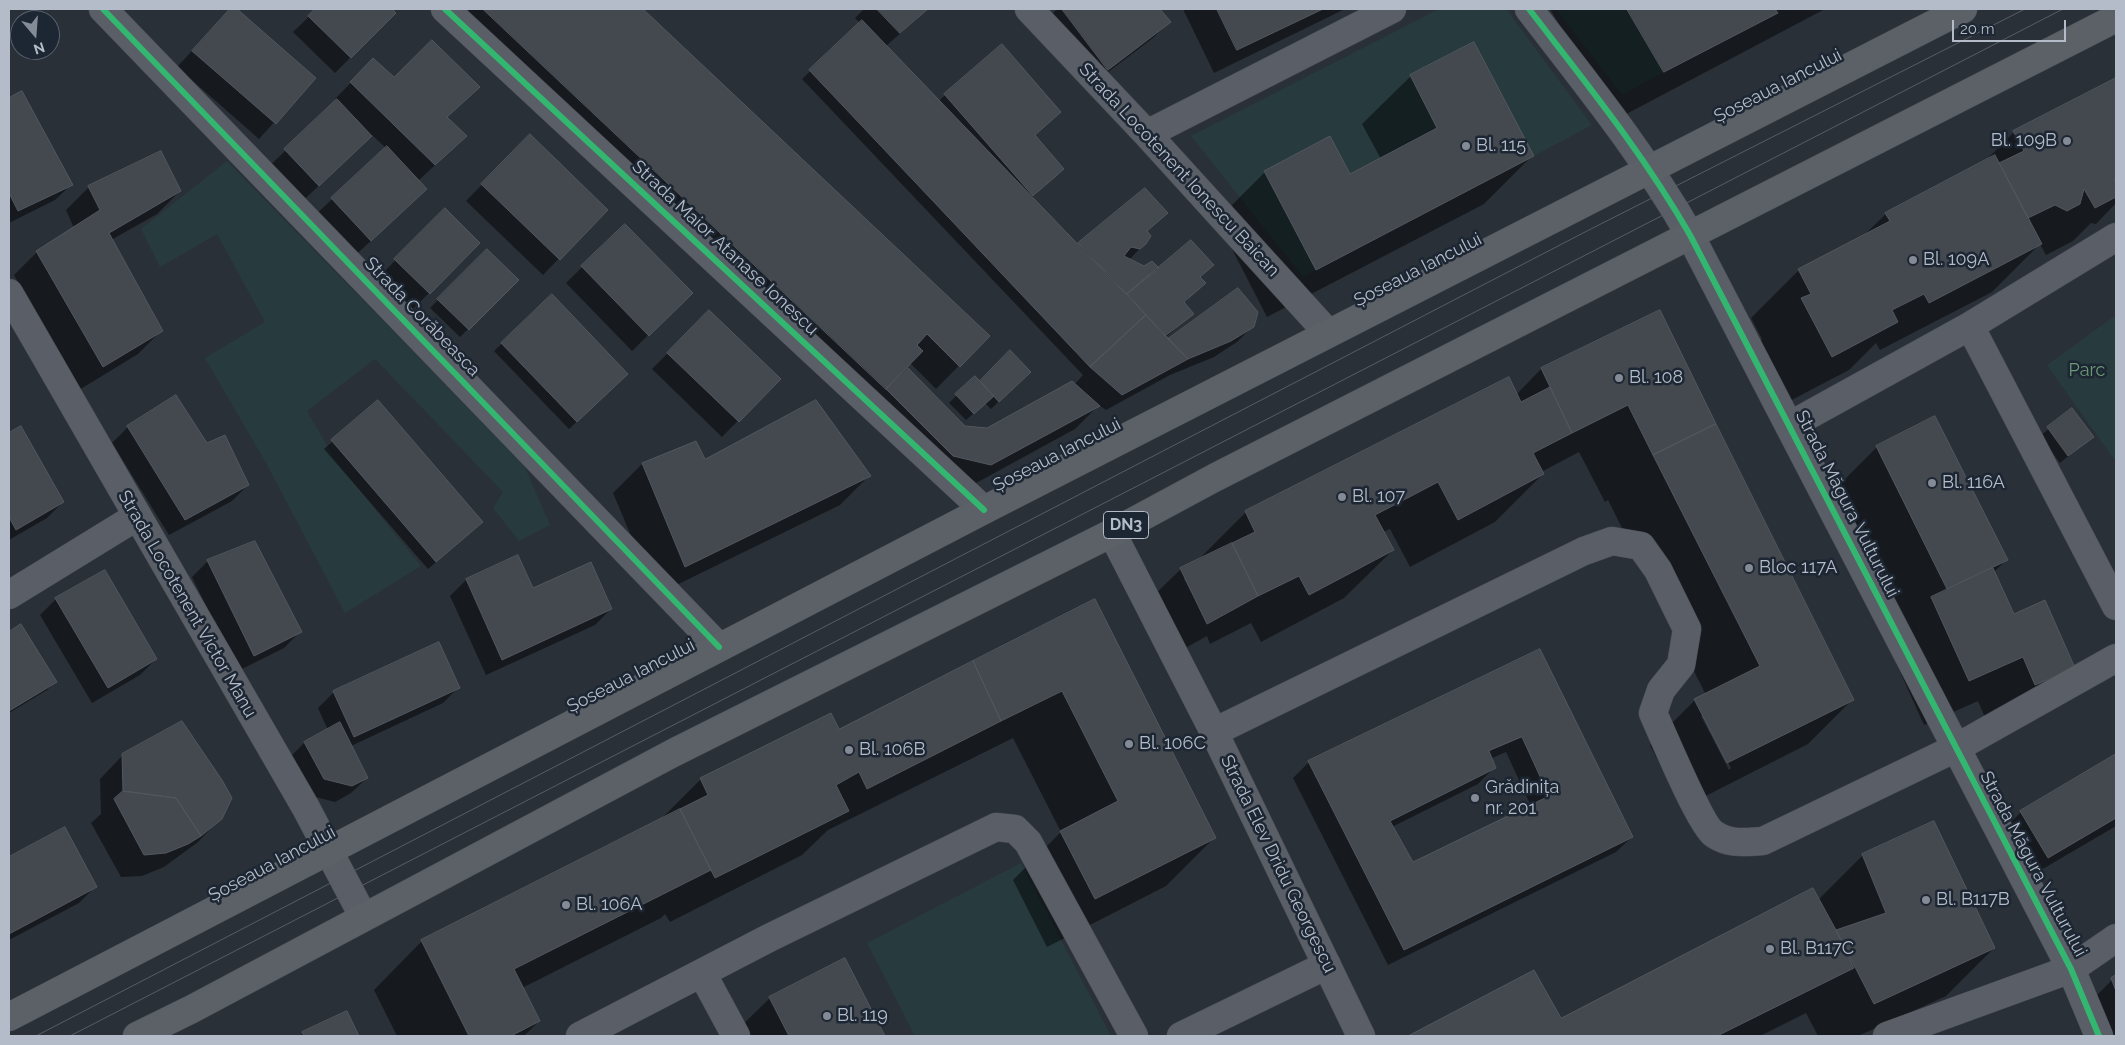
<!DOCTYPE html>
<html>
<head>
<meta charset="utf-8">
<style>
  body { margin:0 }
  #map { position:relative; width:2125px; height:1045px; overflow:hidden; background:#2a3038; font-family:Raleway,sans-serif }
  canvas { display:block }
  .frame { position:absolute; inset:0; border:10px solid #b4bcc9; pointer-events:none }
  .north { position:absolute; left:10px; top:10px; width:50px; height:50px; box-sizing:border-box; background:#1d2633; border:1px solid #59626f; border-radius:50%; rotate:162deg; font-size:14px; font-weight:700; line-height:20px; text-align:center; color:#b4bcc9 }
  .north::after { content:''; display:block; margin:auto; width:18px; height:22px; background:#848b96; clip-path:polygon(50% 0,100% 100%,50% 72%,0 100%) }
  .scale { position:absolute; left:1952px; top:20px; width:114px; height:22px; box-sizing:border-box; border:2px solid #b4bcc9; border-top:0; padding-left:6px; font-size:15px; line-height:18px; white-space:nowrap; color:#b4bcc9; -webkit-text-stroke:4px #1d2633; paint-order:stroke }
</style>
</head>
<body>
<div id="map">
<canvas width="2125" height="1045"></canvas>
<div class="frame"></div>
<div class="north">N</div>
<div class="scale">20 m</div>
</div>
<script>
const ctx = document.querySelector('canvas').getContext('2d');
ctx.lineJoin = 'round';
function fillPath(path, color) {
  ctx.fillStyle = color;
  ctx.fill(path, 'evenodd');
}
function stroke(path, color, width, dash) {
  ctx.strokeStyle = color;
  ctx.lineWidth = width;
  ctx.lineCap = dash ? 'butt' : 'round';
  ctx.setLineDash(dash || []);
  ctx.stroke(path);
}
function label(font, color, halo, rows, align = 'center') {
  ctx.font = font + ' Raleway,sans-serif';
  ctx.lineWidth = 5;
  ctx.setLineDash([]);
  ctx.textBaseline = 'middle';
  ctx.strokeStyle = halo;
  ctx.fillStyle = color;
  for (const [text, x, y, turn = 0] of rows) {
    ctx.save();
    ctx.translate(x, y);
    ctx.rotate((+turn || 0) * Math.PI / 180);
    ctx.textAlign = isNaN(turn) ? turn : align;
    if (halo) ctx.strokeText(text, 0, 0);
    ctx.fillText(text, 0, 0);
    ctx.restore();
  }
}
fillPath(new Path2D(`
  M1439 9H1506L1592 125 1534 156 1474 42 1410 75 1437 128 1350 174 1330 136 1264 171 1316 270 1303 277 1191 136Z
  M1556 9H1627L1664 72 1622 95Z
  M227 161 524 465 550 525 519 541 493 508 503 492 375 359 307 411 336 461 421 566 345 613 266 463 205 358 265 322 217 234 160 267 141 229Z
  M2116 315V462L2047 365Z
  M1021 863 1111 1036H915L867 943Z`), '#273a3e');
fillPath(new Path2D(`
  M231 9H235L314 78 259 139 177 67Z
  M317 9H390L395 13 335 73 293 32Z
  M435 9H641L988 336 936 389 910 363 906 368 965 427 988 429 1074 385 1083 375 802 79 860 23 855 18 864 9H928L886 46 939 101 945 95 1060 112 1034 136 1063 169 1032 198 1078 246 1145 190 1166 213 1146 232 1145 243 1129 260 1144 267 1159 269 1212 265 1199 278 1204 283 1183 304 1192 314 1165 338 1168 340 1253 326 1237 342 1214 357 1170 375 1106 410 1099 405 1075 429 967 488 930 479 863 413Z
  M1057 9H1159L1169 22 1153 38 1091 85 1044 22Z
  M1183 9H1345L1214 73Z
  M1550 9H1825L1615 120Z
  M373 60 394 79 446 118 449 152 418 181 402 212 347 263 308 222 386 148 372 135 289 214 256 179 337 101 335 99Z
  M1411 76 1533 155 1484 204 1267 317 1217 220 1265 172 1349 176 1381 159 1362 124Z
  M2116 79V203L2096 224 2091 223 2073 241 2046 255 2040 244 1992 292 1880 350 1876 343 1849 370 1784 404 1754 347 1762 339 1751 318 1799 270 1864 235 1886 214 1984 162 2014 132Z
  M22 92 71 185 55 200 9 223V99Z
  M514 152 606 210 543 275 466 201Z
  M89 187 180 191 157 214 111 240 161 331 138 354 79 390 14 275 37 252 74 228 66 210Z
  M445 210 479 243 413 309 380 276Z
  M625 225 691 293 632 351 566 283Z
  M487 251 517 280 460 337 430 308Z
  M552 296 626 374 569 429 494 351Z
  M709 312 779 379 722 437 652 369Z
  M1660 312 1853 699 1808 744 1682 808 1650 745 1695 700 1706 695 1608 500 1605 502 1579 452 1541 472 1543 474 1495 522 1410 567 1390 529 1383 532 1393 550 1344 598 1261 642 1251 623 1210 644 1207 636 1178 652 1151 598 1181 569 1197 561 1245 513 1508 379 1516 395 1541 369ZM1184 579H1187L1193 591 1191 592ZM1701 716H1704L1731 768 1729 770Z
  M1010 352 1029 372 991 409 985 403 966 420 949 403 975 378 980 383Z
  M378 401 474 529 428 569 324 449Z
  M2072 410 2092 437 2060 463 2040 436Z
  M128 427 206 445 248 485 232 501 169 535 112 443Z
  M20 428 63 502 47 518 9 540V434Z
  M695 442 704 461 869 476 840 505 656 595 613 493 642 464Z
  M1877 447 2007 559 1994 572 2014 615 2073 667 1990 729 1978 701 1924 725 1887 643 1829 495Z
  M517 557 533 590 611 609 595 625 486 675 450 596 466 580Z
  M208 561 300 632 284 648 238 671 192 577Z
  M56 599 156 659 140 675 92 703 40 615Z
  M1094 601 1214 838 1166 886 1047 947 1013 880 1061 832 1013 738 828 830 802 855 670 922 665 914 661 918 522 988 539 1021 524 1036H397L374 990 422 941 658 822 701 779 838 730Z
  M21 626 55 682 47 690 9 713V633Z
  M1539 651 1632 837 1616 852 1388 965 1293 778 1309 762ZM1506 752 1531 806 1413 864 1392 827 1478 784 1494 768 1490 759Z
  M459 687 443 703 351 746 367 778 351 793 335 802 308 795 288 759 304 743 328 730 318 708 334 692Z
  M123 755 221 818 198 842 164 867 142 876 121 877 91 823 101 814 100 779Z
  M2116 756V826L2024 880 1998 835 2021 812Z
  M65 829 95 887 79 903 9 940V858Z
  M1863 855 1994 948 1946 996 1858 1036H1818L1806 1013 1760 1036H1410L1534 972 1560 1019 1818 900Z
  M844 960 884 1036H731L770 998Z
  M2116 976V1036H2103L2089 1003Z
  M347 1013 358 1036H300L303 1033Z`), '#0007');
const building = new Path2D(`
  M230 9H237L316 78 276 124 192 51Z
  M315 9H392L396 13 351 58 308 16Z
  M483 9H643L990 336 960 367 927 334 917 345 923 351 886 389Z
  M877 9H928L900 33Z
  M1062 9H1160L1171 22 1108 70Z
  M1217 9H1323L1237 50Z
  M1627 9H1775L1778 13 1664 72Z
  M862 20 1146 315 1090 367 809 70Z
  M432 40 480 87 447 117 467 136 435 165 350 82 373 58 394 77Z
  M1474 42 1534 156 1316 270 1264 171 1330 136 1350 174 1437 128 1410 75Z
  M1002 44 1061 112 1035 135 1064 169 1033 196 944 94Z
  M2116 78V177L2114 178 2116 183V197L2095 208 2084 189 2080 204 2067 211 2055 205 2028 218 1999 163 2024 151 2013 131Z
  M22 91 73 185 18 211 9 193V98Z
  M337 99 372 136 319 186 284 149Z
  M530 134 608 210 560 260 481 184Z
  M387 146 427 189 371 241 331 198Z
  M161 151 181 191 109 233 163 331 103 367 36 251 100 210 88 186Z
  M1995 155 2042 244 1929 303 1924 294 1892 310 1898 322 1832 357 1801 298 1811 294 1798 269 1890 221 1885 213Z
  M1145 188 1168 213 1147 231 1151 236 1146 244 1140 249 1131 247 1124 256 1144 266 1152 261 1159 268 1127 294 1078 243Z
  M445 208 480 243 430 294 394 259Z
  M625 224 693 293 649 336 581 266Z
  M1191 240 1214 265 1200 277 1206 283 1184 302 1194 314 1165 336 1127 294Z
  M487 249 519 280 469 330 437 299Z
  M1238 288 1258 312 1254 327 1231 341 1188 359 1168 339Z
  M552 294 628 374 577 422 501 343Z
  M709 310 781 379 739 422 667 353Z
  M1660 310 1716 424 1653 455 1628 405 1572 433 1541 368Z
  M1146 315 1188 359 1122 395 1090 367Z
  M1010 350 1031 372 999 402 980 381Z
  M908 368 965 426 987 428 1072 381 1100 406 991 465 953 456 886 389Z
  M975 376 994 396 974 414 955 394Z
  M1509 377 1521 402 1550 387 1572 433 1533 453 1544 474 1458 520 1438 482 1375 515 1394 550 1309 595 1299 576 1258 596 1232 543 1255 532 1245 511Z
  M176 395 207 443 225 435 249 485 185 520 127 426Z
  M378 400 483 522 436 562 331 440Z
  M816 400 871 476 685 567 642 463 696 441 705 459Z
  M2072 408 2094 437 2068 456 2047 427Z
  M1935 416 2008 560 1947 589 1876 446Z
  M1716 424 1854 700 1727 763 1694 699 1760 666 1653 455Z
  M21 426 64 502 16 530 9 517V433Z
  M255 541 302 632 254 656 207 560Z
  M1232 543 1258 596 1207 624 1180 568Z
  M518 555 533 588 591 562 612 609 502 660 466 579Z
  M1993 568 2014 614 2045 600 2075 668 2035 685 2023 657 1969 681 1931 597Z
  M105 570 157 659 108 688 55 598Z
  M1095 599 1216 838 1095 899 1060 831 1118 801 1062 691 1001 721 973 661Z
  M21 624 57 682 9 711V632Z
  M439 642 460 688 354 737 333 691Z
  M1540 649 1633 837 1404 950 1308 761ZM1522 737 1549 796 1413 862 1390 821 1496 768 1489 751Z
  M973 661 1001 721 867 789 859 772 836 785 849 811 715 878 680 809 708 795 700 778 831 713 839 729Z
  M182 721 222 780 232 798 222 819 201 836 176 798 123 791 122 754Z
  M340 722 368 778 352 786 324 779 304 742Z
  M2116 754V818L2048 858 2020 811Z
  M123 791 176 798 201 836 188 844 166 853 144 855 114 799Z
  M680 809 711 870 514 969 540 1021 511 1036H469L421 940Z
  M1934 821 1995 948 1874 1004 1836 930 1886 913 1862 854Z
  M65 827 97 887 9 934V857Z
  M1813 888 1836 930 1854 968 1717 1036H1408L1534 970 1561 1018Z
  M845 958 885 1036H789L769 997Z
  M2116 975V991L2111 978Z
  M347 1011 359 1036H304L302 1032Z`);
fillPath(building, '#444950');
stroke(building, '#52575f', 1);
const minor = new Path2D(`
  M103 9 719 647
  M445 9 984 510
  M1029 9 1147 134 1328 333
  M1529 9C1586 83 1643 153 1690 235L2071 969 2099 1036
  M1147 134 1392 9
  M9 293 306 808 363 916
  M1970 326 2116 606
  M1789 426 1970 326 2116 237
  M1112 533 1214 732 1361 1036
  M9 595 136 517
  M1214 732 1584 551 1612 541 1641 546 1658 570 1687 629 1681 665 1661 690 1653 713C1662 733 1701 826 1714 834 1730 845 1745 842 1763 841L1956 748 2116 658
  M702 973 736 1036
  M580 1036 769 938 996 827 1015 829 1028 842 1134 1036
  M1181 1036 1327 965
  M1887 1036 2071 969 2116 938`);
const major = new Path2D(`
  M9 1017 984 510 1963 9
  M137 1036 192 1009 673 753 1112 533 1214 478 2116 18`);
stroke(minor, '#484c53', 29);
stroke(major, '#484c55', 29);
stroke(minor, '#5a5e66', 28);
stroke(major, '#5c6168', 28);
stroke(new Path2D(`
  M36 1036 1585 232 2025 9
  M70 1036 2063 9`), '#595d64', 1);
stroke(new Path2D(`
  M103 9 719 647
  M445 9 984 510
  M1529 9C1586 83 1643 153 1690 235L2071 969 2099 1036`), '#33b770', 6);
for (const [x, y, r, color] of [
  [2067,141,5,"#848b96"],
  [1466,146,5,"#848b96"],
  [1913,260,5,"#848b96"],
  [1619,378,5,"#848b96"],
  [1932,483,5,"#848b96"],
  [1342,497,5,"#848b96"],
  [1749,568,5,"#848b96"],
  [1129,744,5,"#848b96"],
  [849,750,5,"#848b96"],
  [1475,798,5,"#848b96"],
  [1926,900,5,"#848b96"],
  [566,905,5,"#848b96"],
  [1770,949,5,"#848b96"],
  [827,1016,5,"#848b96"]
]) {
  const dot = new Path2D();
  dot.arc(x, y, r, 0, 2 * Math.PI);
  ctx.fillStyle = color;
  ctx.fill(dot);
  stroke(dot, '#1d2633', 2);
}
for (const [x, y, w] of [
  [1126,525,45]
]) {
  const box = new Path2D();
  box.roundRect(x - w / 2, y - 13.5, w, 27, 4);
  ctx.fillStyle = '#1d2633';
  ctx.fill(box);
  stroke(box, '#b4bcc9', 1);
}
label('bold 16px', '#b4bcc9', null, [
  ["DN3",1126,525]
]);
label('18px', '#b4bcc9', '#1d2633', [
  ["Șoseaua Iancului",1778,86,-27],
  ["Strada Locotenent Ionescu Baican",1179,170,47],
  ["Strada Maior Atanase Ionescu",725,248,43],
  ["Șoseaua Iancului",1418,270,-27],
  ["Strada Corăbeasca",422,317,46],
  ["Șoseaua Iancului",1057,455,-27],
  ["Strada Măgura Vulturului",1847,504,63],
  ["Strada Locotenent Victor Manu",187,604,60],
  ["Șoseaua Iancului",631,676,-27],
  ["Șoseaua Iancului",272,864,-28],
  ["Strada Elev Dridu Georgescu",1278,864,64],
  ["Strada Măgura Vulturului",2033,864,62]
]);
label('18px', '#b4bcc9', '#1d2633', [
  ["Bl. 109B",2057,141,"right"],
  ["Bl. 115",1476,146],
  ["Bl. 109A",1923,260],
  ["Bl. 108",1629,378],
  ["Bl. 116A",1942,483],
  ["Bl. 107",1352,497],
  ["Bloc 117A",1759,568],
  ["Bl. 106C",1139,744],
  ["Bl. 106B",859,750],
  ["Grădinița",1485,788],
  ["nr. 201",1485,809],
  ["Bl. B117B",1936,900],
  ["Bl. 106A",576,905],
  ["Bl. B117C",1780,949],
  ["Bl. 119",837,1016]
], 'left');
label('18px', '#6b9a76', '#1d2633', [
  ["Parc",2087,371]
]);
</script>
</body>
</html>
